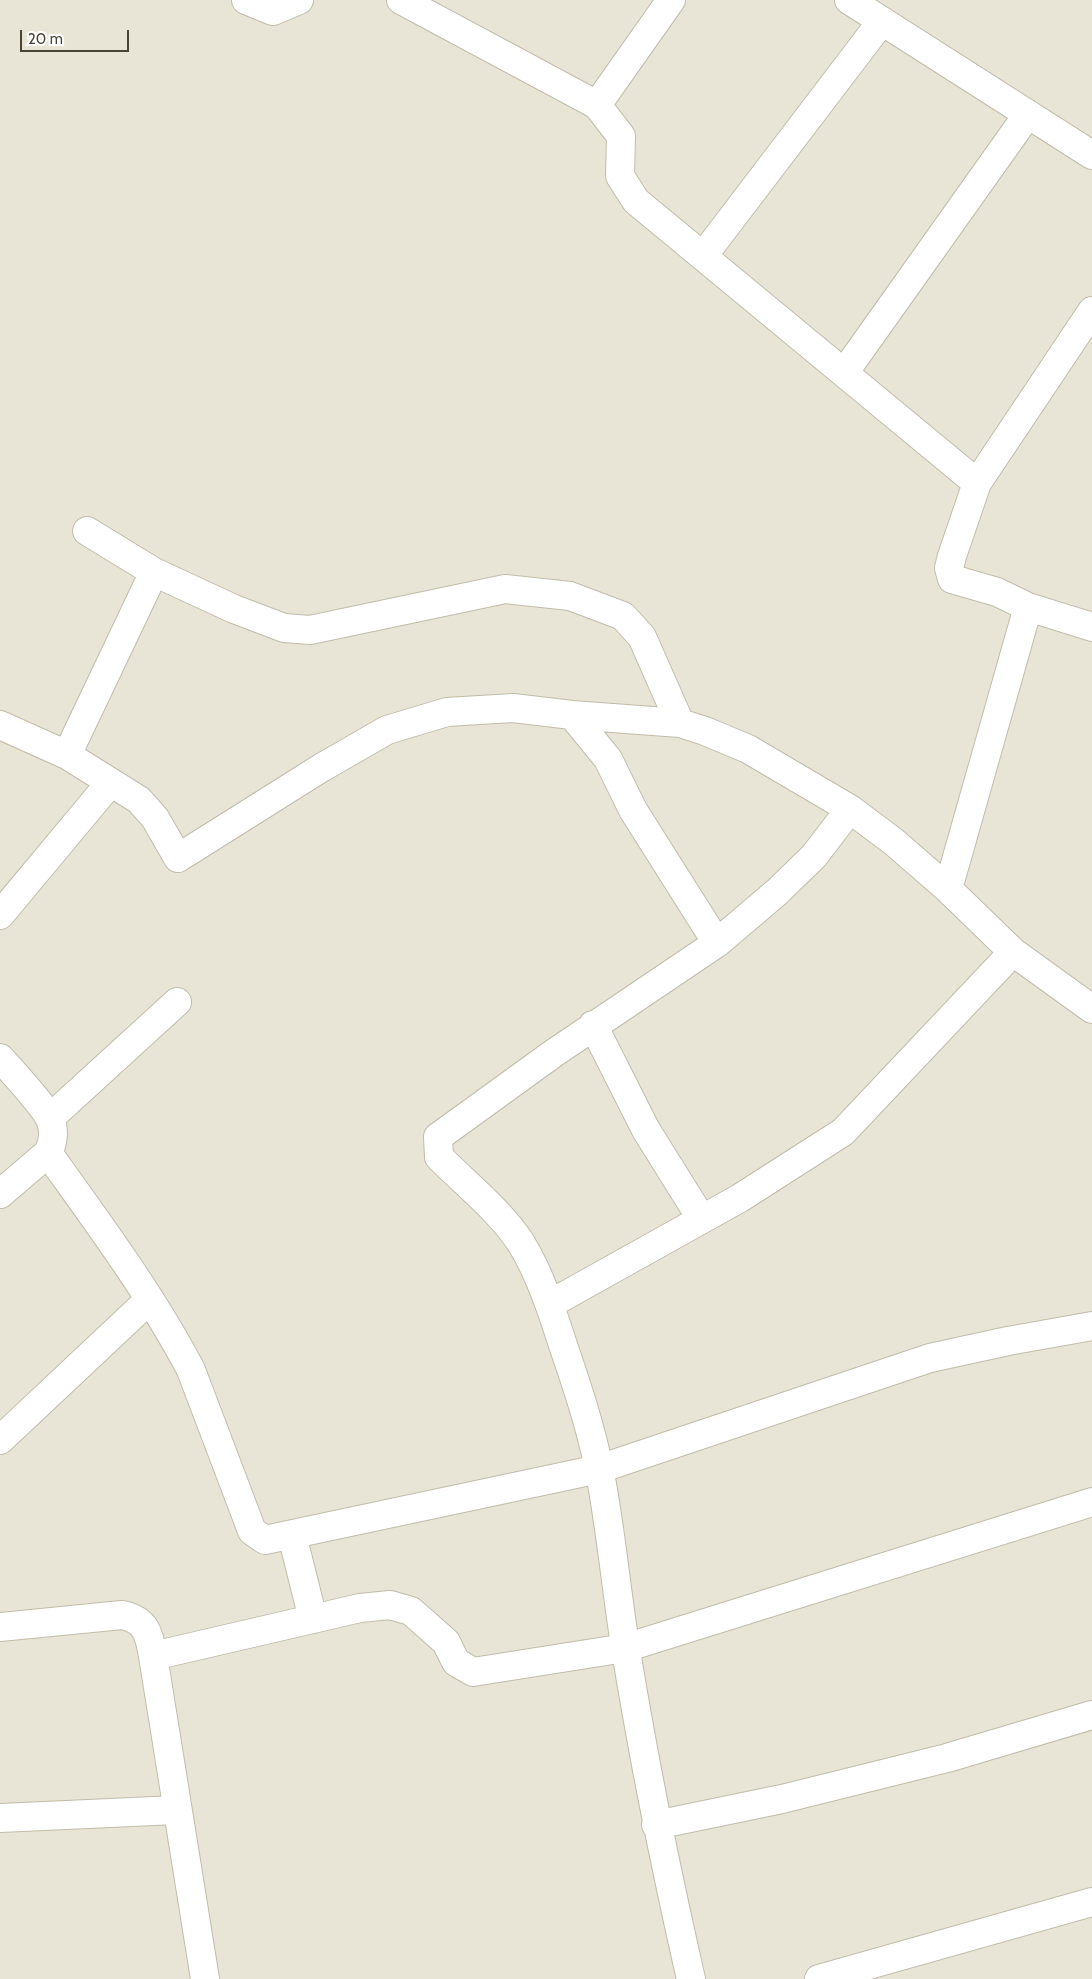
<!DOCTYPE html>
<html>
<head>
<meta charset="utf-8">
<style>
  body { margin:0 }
  #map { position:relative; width:1092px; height:1979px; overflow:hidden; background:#f5f3e8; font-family:Cabin,sans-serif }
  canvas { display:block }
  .scale { position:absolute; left:20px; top:30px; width:109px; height:22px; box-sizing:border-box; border:2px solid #494436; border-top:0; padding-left:6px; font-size:15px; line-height:18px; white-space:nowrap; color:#494436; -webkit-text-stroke:4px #fff; paint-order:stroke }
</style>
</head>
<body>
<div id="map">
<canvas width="1092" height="1979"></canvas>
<div class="scale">20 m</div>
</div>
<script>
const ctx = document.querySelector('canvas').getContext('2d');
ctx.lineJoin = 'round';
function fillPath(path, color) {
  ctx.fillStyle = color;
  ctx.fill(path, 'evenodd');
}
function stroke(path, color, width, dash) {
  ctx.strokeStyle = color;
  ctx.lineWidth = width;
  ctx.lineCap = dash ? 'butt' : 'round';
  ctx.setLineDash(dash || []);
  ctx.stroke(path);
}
fillPath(new Path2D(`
  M0 0H1092V1979H0Z`), '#e9e5d6');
const minor = new Path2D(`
  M246 0 273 11 299 0
  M401 0 597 105 621 136 620 176 636 201 977 483
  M849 0 1092 155
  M597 105 671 0
  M703 256 882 21
  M844 373 1028 114
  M87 531 154 572 234 609 284 628 310 630 505 589 570 596 623 616 642 637 680 723
  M1028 607 997 592 952 579 949 568 952 556 977 483 1092 311
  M572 715 608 759 633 810 717 943
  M0 725 67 755 139 800 155 818 178 858 321 768 387 730 447 712 513 708 572 715 680 723 705 731 748 749 850 809 894 842 948 889 1013 952 1092 1009
  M67 755 154 572
  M948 889 1028 607 1092 627
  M0 915 110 783
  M593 1025 646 1130 701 1218
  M0 1058C11 1070 44 1106 50 1119 55 1130 53 1143 48 1153L0 1194
  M50 1118 177 1002
  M48 1153C98 1223 151 1294 191 1370L252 1531 265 1540 599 1469 930 1358 1008 1341 1092 1326
  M550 1304 740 1198 843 1132 1013 952
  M0 1440 149 1300
  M292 1535 313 1619
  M0 1627 122 1615C146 1620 149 1633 153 1656L205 1979
  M153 1656 360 1608 390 1605 411 1611 446 1642 456 1662 473 1672 625 1648 1092 1502
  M0 1818 176 1810
  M656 1825 782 1799 947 1758 1092 1715
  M691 1979C666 1870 644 1761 626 1651 616 1590 611 1528 599 1468 590 1425 577 1386 563 1345 552 1311 540 1274 521 1243 500 1211 466 1184 439 1157L438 1137 554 1053 717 943 777 892 814 856 850 809
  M819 1979 1092 1902`);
stroke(minor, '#c1bcaa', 30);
stroke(minor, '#fff', 28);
</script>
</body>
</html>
